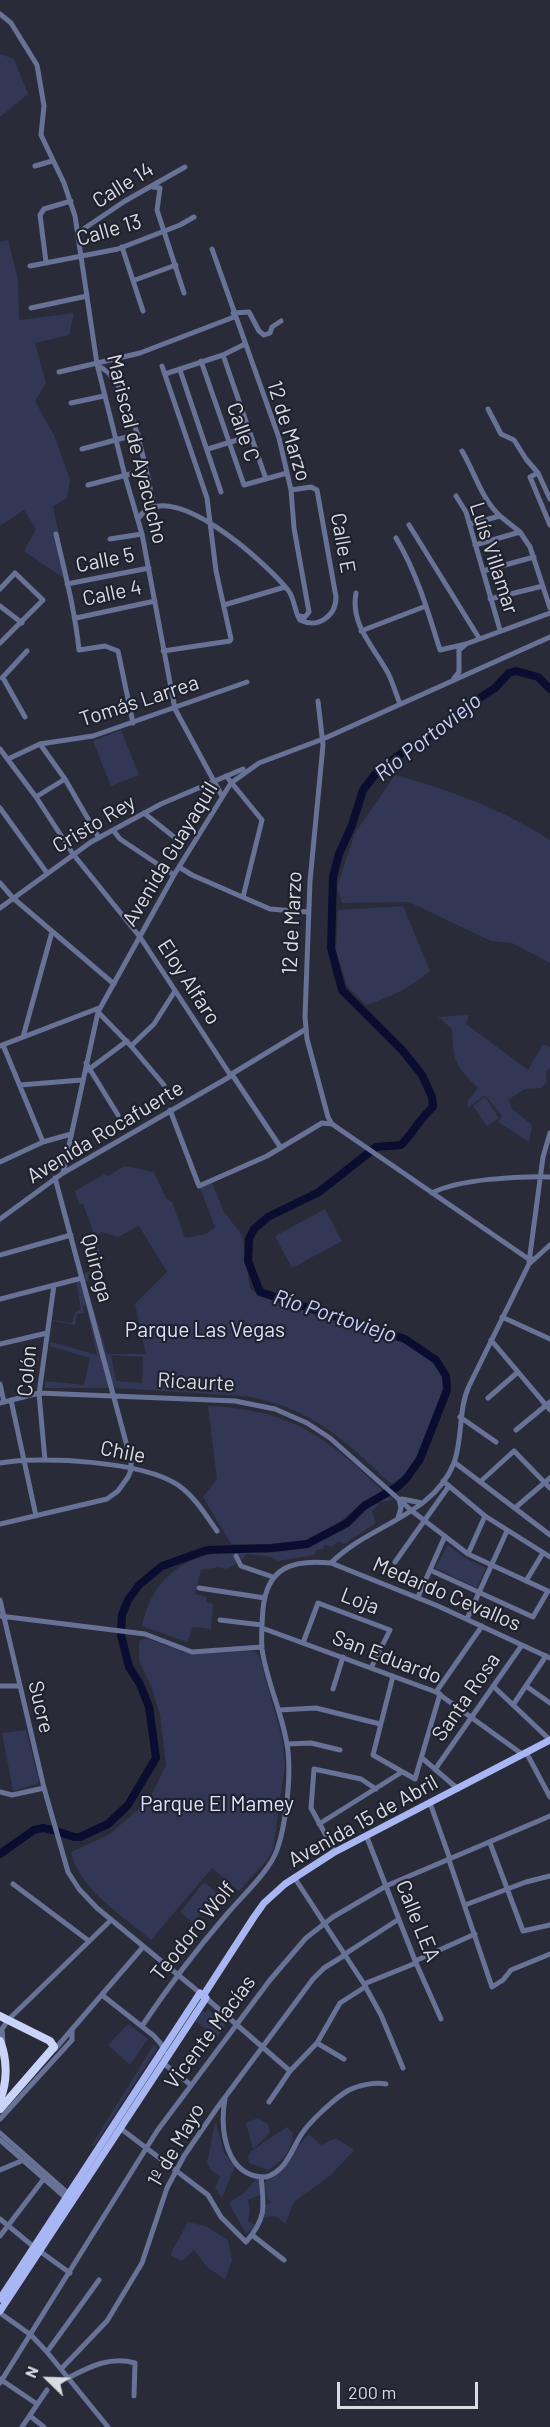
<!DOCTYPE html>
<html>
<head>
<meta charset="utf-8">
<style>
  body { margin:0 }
  #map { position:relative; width:550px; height:2427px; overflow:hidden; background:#292c38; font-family:Barlow,sans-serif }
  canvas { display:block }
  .north { position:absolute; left:18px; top:2349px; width:60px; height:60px; -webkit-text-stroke:4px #1f222d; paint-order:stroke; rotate:293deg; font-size:16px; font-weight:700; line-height:24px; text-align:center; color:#d9dbe3 }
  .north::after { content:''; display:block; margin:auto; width:21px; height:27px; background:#d9dbe3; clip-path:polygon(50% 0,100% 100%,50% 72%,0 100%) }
  .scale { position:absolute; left:337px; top:2382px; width:141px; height:27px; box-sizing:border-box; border:3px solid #d9dbe3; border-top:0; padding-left:8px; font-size:18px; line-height:21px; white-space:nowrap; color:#d9dbe3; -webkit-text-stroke:4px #1f222d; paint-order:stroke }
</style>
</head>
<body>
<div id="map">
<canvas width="550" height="2427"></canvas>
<div class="north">N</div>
<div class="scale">200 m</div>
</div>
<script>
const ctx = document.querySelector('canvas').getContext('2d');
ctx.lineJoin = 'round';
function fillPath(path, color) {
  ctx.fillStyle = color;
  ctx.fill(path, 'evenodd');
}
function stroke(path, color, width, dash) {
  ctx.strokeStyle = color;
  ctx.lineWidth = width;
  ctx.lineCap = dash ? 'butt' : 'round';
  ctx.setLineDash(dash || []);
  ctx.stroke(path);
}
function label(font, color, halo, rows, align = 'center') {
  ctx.font = font + ' Barlow,sans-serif';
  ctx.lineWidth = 4.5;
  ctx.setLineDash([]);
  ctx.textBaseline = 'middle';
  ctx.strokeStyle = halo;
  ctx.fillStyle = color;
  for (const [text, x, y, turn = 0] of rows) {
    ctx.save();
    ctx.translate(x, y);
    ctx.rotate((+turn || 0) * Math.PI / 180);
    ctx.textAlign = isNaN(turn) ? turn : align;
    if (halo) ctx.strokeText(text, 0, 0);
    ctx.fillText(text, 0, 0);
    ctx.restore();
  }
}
fillPath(new Path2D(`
  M0 54 14 59 28 94 0 117Z
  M8 240 18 279 19 320 74 313 69 335 35 343 46 383 35 401 55 437 70 480 67 498 53 506 68 581 24 551 36 529 24 510 0 526V242Z
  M121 730 139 775 111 786 93 741Z
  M395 775C450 790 502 809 550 840V963L512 943 491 941 409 902 342 903 337 887 355 833Z
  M403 906 430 971C410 988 391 997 366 1005L347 986 336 951 338 910Z
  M469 1015 466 1024 528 1070 543 1044 550 1047V1068L546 1072 547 1082 541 1088 525 1089 508 1100 512 1109 532 1125 529 1142 498 1122 502 1116 485 1095 468 1108V1101L478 1088C455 1066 453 1060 452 1029L438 1017Z
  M485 1097 499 1118 487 1126 473 1106Z
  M125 1166 154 1172 166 1198 172 1202 185 1238 206 1234 215 1227 200 1188 212 1183 224 1212 242 1235 250 1288 258 1294C284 1306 313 1313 340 1323 371 1334 425 1340 442 1372 449 1387 438 1406 433 1420 424 1444 414 1472 391 1484 343 1439 311 1407 244 1396L115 1388H45V1381L84 1385 90 1358 50 1346 53 1320 72 1323 75 1312 81 1309 76 1281 85 1279 84 1273 99 1269 92 1228 83 1204H79L75 1191 105 1174 108 1176ZM139 1226 167 1272 135 1304 146 1354H107L85 1281H88V1275L104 1271 96 1235 101 1232 118 1237ZM86 1305 97 1355 51 1342 53 1321 75 1325 77 1314 84 1313 83 1306ZM111 1355 143 1357 142 1383 116 1381Z
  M325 1209 342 1241 292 1268 275 1236Z
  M208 1406C299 1410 330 1441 393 1500L375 1503 379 1504 372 1511 376 1523 344 1544 339 1541 331 1547 325 1545 323 1549 316 1550 315 1555 278 1561 271 1557 247 1554 242 1559 240 1558 236 1551 268 1553 308 1548 345 1529 356 1515 372 1504 361 1505 332 1528 305 1541 286 1545 231 1544 203 1497 217 1479Z
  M448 1545 465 1558 486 1568 477 1588 435 1568Z
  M231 1551 239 1562 226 1569 219 1567 201 1570 195 1594 207 1597 206 1602 213 1604 211 1629 193 1627 187 1642 142 1626C152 1578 184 1555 231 1551Z
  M146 1638 189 1654 250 1651 256 1652 260 1659 282 1738 285 1765 273 1850 267 1860 239 1891 212 1868 151 1940C123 1916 79 1889 71 1852L110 1834 149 1800 166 1765 160 1715 151 1686 139 1661V1641Z
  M26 1730 39 1781 37 1784 13 1791 2 1733Z
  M204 1882 217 1893 193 1923 180 1912Z
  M208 2009 227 2023 217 2037 195 2021 202 2011 205 2013Z
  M128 2024 148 2039 130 2065 108 2045Z
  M154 2044 157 2049 94 2146 92 2145Z
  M258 2118 268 2124 270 2133 253 2149 246 2123Z
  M216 2122 224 2153 235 2166 222 2198 215 2188 220 2176 211 2170 207 2163C211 2149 211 2136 216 2122Z
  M287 2127 293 2133C292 2151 283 2160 269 2170L249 2163 248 2157 251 2151Z
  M309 2134 321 2145 336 2138 354 2150 331 2175 294 2202 285 2224C276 2214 273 2215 262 2219L261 2207 272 2202 267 2199 264 2183Z
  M258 2177 264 2193 248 2200 250 2211 248 2221 255 2225 246 2234 229 2203 244 2193Z
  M188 2222 205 2226 228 2240 232 2261 225 2279 208 2268 194 2250 182 2261 170 2255Z`), '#313755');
stroke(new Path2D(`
  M0 1854 34 1830 43 1828 53 1830 74 1837H80L108 1824 128 1805 156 1758 149 1707 140 1684 129 1667 121 1635 122 1615 128 1600 139 1585 162 1566 207 1550 271 1548 307 1544 347 1523 364 1506 397 1487 406 1479 420 1459 447 1390 446 1376 436 1360 405 1339 260 1292 248 1261 249 1239 254 1229 268 1217 319 1192 376 1147 401 1145C413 1133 420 1118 433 1107L432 1097 422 1075 403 1051 342 990 331 948 333 877 339 854 352 825 363 790 377 772 402 753 443 728 475 701 495 688 509 673 516 671 538 677 550 689`), '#0a0c30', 8);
stroke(new Path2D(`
  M0 14 11 23 37 65 44 106 41 135 64 183 75 216 97 364 125 476 142 534 175 709 222 796
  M35 166 52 161
  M153 187 160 188 157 210 184 293
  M79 232 125 201 185 167
  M122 247 143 311
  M212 249 279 438 291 490 294 528 309 612 305 617 299 616
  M46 262 40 215 44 209 71 201
  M30 266 118 249 180 225 194 217
  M135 280 176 265
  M31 308 87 296
  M233 313 249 312 259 331 264 335 270 333 272 327 281 321
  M223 355 266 479
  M201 361 244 485 287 473
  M98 366C131 378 147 475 154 507
  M162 366 207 498 216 571 231 639 230 641 163 651
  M180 370 221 492
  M59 372 140 353 234 317
  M165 374 223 355 245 344
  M71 403 104 396
  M488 409 501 434 514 440 526 459 538 473
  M82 449 138 434
  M208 449 250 436
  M462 451C475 473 481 498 500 516
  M88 485 146 470
  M456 496 466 512 500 630
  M550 499 538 473 530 477 550 525
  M138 519C168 472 267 564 288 590 295 599 294 611 300 620 318 629 336 616 336 597L317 490 311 487 291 490
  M470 524 500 516 520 532 530 547 550 608
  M409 525 479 638
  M56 534C65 573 75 611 79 650L105 646 118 651 133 723
  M396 538C417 573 428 612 440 650L466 644
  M110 539 142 534
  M475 545 520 532
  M483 571 534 557
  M67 584 149 568
  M0 589 15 573 43 600 0 643
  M356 593C350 625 374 647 388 673 393 683 396 694 400 704
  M490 599 543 586
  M224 605 285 587
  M0 606 22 623
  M76 618 155 601
  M361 631 426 606
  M2 678 27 651
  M3 678 25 717
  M454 678 459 672V650L466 644 550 613
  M318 701 323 745 310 881 305 1017 307 1039 328 1117 332 1124 530 1260 534 1259
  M40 744 65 779 99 838
  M0 749 36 797 73 854 140 937 231 1076H233L281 1148
  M8 759 40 744 93 736 247 682
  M226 776 262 820 243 897
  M36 797 65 779
  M0 808 47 873
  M144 813 174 837
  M113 830 120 839 174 875
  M179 867 192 875 270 909 308 912
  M0 883 13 898 114 984
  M0 908 91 842 161 804 243 769
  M98 1012 131 1046 164 1085
  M23 1037 52 932
  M3 1045 43 1142
  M0 1046 99 1008
  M131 1046 154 1024 175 991
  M86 1063 118 1115
  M88 1070 127 1041
  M230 1075 306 1029
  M20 1085 82 1080
  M170 1110 199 1186 267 1156 322 1123 332 1124
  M0 1162 43 1142 71 1134
  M63 1173 98 1012 174 875 231 783 259 763 323 739 550 637
  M432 1193C458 1179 520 1176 550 1177
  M0 1219 63 1173 231 1076
  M0 1255 71 1235
  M529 1262 543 1157 550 1133
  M0 1299 82 1278
  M502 1317 550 1339
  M491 1340 550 1410
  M0 1344 47 1333
  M0 1384 4 1402
  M488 1398 518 1372
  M11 1400 36 1516
  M0 1403 39 1393 235 1401 275 1409 307 1423 330 1438 412 1511 468 1554 548 1591 533 1617 430 1570
  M460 1417 496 1442
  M516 1430 550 1402
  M45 1460 39 1394 54 1285
  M454 1462 550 1535
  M0 1463C42 1456 142 1461 178 1485 195 1497 205 1514 217 1531
  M443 1481 485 1516 550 1557
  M480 1482 514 1451 550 1488
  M402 1499 422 1503
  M515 1508 550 1478
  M398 1518 401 1508 399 1499
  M0 1524 107 1499 118 1491 128 1477 131 1470V1461L55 1178
  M468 1554 485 1516
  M236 1556 241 1566 273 1577
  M395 1562 449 1486
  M331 1563 438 1606 550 1658
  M526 1581 543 1553
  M199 1588 265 1598
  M418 1597 445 1536
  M0 1600 44 1788 68 1872 79 1889 97 1908 200 1993
  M0 1616 145 1634 192 1652 262 1647
  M467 1619 507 1531
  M220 1620 262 1625
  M262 1628 436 1692 522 1754
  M303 1643 318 1603 390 1630 371 1668
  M393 1676 373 1755 415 1779 440 1694
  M0 1686H19
  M493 1686 550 1740
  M526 1686 550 1703
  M333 1689 343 1657
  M436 1692 482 1626
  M513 1705 546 1656
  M279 1710 316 1708 380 1724
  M287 1744 311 1743 340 1750
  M526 1752 550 1797
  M422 1758 458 1789
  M436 1768 522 1645
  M0 1792 12 1795 44 1788
  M430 1803 450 1859
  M319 1824 402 1772
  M366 1835 416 1963 441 2019
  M490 1843 523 1931 550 1925
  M335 1852 311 1808 314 1769 361 1779 376 1789
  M449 1860 492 1987 503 1980 511 1970 550 1954
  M294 1877 364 1984 381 2015 403 2068
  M13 1884 89 1941
  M465 1905 526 1882 550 1876
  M345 1954 399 1919
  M415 1961 475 1934
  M364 1984 416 1963
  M102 1995 154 2036 161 2044 164 2052
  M206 1998 290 2071
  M142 2026C168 1987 196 1950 227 1914 242 1896 269 1872 277 1850 286 1825 291 1777 288 1751 284 1716 267 1684 262 1649 261 1636 262 1622 263 1609 267 1567 293 1559 331 1563 368 1525 433 1516 454 1463 463 1438 458 1410 469 1386L529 1264 550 1245
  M317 2043 344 2059
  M3 2044 2 2029 8 2020 111 1920
  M55 2049 143 1947
  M164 2061 163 2063 191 2085
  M225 2099C219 2129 226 2178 266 2177 286 2171 291 2151 301 2135 309 2122 336 2097 349 2090 359 2085 375 2082 386 2084
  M269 2102 290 2071 317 2043 340 2003 365 1987
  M0 2119 72 2040V2029
  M120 2128 208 2195 221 2217 246 2242C267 2218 264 2206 261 2177
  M0 2133 69 2194
  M0 2140 66 2198
  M0 2170 26 2159
  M0 2219 34 2247 70 2273
  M252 2235 284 2260
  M0 2236 46 2176
  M0 2313 31 2335 47 2352 108 2427
  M47 2352 99 2280
  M62 2368 107 2321 142 2263 167 2188 184 2156 217 2108 313 1979 324 1968 345 1955
  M70 2377C91 2366 111 2356 135 2363L134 2396
  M0 2379 37 2404
  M0 2383 157 2131 270 1980 306 1938 333 1917 386 1886 550 1816
  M30 2416 44 2427
  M22 2427 47 2390`), '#687196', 5);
stroke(new Path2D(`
  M203 1996 254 1917 264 1903 285 1884 333 1853 550 1740
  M0 2299 200 1993 206 1998 0 2311`), '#a8b6f3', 7);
stroke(new Path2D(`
  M0 2016 50 2041 54 2047 0 2109
  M0 2041C7 2058 8 2082 0 2099`), '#cad4f9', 8);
label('21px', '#d9dbe3', '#1f222d', [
  ["Calle 14",123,185,-32],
  ["Calle 13",109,230,-16],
  ["12 de Marzo",289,431,73],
  ["Calle C",243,432,71],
  ["Mariscal de Ayacucho",137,449,76],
  ["Calle E",343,543,80],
  ["Luís Villamar",494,558,72],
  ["Calle 5",105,560,-11],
  ["Calle 4",112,593,-12],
  ["Tomás Larrea",139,701,-18],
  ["Cristo Rey",94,824,-31],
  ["Avenida Guayaquil",170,854,-59],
  ["12 de Marzo",292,923,-87],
  ["Eloy Alfaro",189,982,57],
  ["Avenida Rocafuerte",105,1132,-31],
  ["Quiroga",97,1268,75],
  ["Colón",27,1371,-85],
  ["Ricaurte",196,1382,3],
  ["Chile",123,1452,11],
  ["Medardo Cevallos",447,1594,23],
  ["Loja",360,1601,21],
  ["San Eduardo",387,1657,21],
  ["Santa Rosa",466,1697,-55],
  ["Sucre",41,1707,77],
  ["Avenida 15 de Abril",363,1821,-29],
  ["Calle LEA",418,1921,68],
  ["Teodoro Wolf",193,1931,-51],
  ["Vicente Macías",210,2032,-53],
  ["1º de Mayo",176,2145,-60]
]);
label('21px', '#d9e1fe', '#1f222d', [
  ["Parque Las Vegas",205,1330],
  ["Parque El Mamey",217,1804]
]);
label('italic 22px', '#c5cffa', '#1f222d', [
  ["Río Portoviejo",428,737,-38],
  ["Río Portoviejo",335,1316,18]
]);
</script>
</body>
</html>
